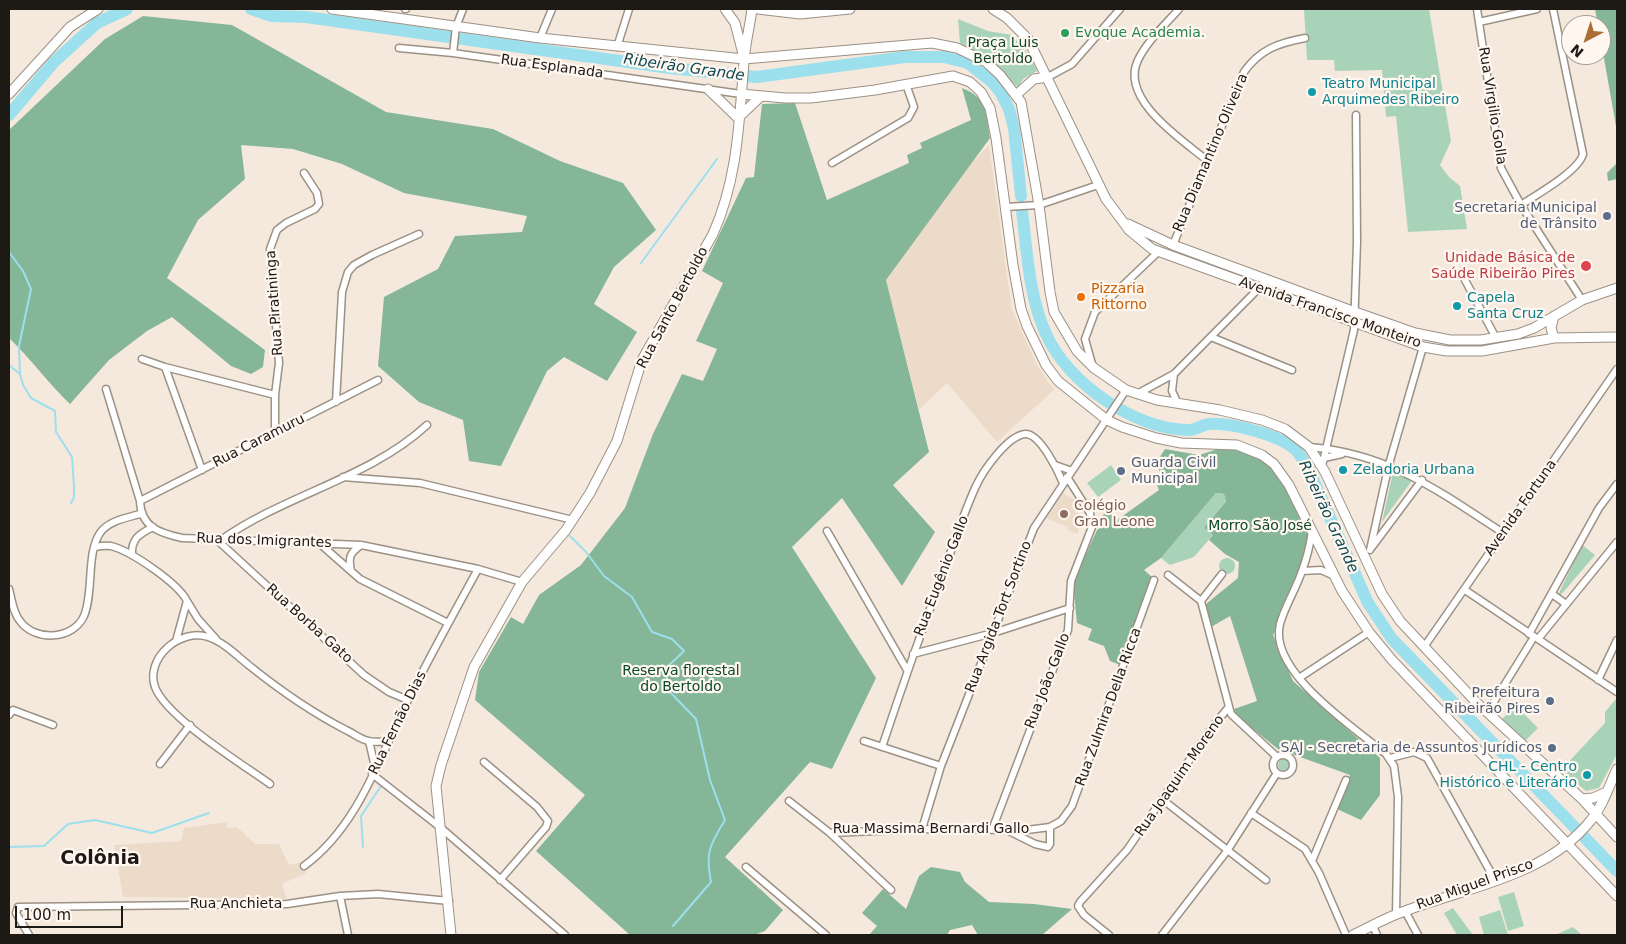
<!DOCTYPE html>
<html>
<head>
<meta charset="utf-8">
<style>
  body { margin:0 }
  #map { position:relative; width:1626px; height:944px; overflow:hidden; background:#f5e9dd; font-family:"DejaVu Sans",sans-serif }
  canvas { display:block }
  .frame { position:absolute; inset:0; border:10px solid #1d1915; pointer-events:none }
  .north { position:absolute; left:1561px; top:15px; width:50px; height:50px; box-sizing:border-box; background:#fff7f0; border:1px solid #a59e98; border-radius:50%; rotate:220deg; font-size:14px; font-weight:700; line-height:20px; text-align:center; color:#1d1915 }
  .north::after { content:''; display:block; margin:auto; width:18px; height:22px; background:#ad6e35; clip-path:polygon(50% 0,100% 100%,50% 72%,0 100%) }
  .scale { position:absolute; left:15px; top:906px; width:108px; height:22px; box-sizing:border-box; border:2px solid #1d1915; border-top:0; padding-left:6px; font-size:15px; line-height:18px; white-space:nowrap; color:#1d1915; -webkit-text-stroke:4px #fff7f0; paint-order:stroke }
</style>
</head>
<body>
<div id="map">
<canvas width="1626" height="944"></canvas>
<div class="frame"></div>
<div class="north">N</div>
<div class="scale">100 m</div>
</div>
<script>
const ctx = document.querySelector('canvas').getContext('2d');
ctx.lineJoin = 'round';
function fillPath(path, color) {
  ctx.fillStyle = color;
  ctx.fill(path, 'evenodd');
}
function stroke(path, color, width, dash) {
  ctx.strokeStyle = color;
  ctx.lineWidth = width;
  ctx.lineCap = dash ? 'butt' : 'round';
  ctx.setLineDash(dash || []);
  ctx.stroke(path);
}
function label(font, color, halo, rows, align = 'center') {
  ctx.font = font + ' "DejaVu Sans",sans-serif';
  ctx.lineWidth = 4.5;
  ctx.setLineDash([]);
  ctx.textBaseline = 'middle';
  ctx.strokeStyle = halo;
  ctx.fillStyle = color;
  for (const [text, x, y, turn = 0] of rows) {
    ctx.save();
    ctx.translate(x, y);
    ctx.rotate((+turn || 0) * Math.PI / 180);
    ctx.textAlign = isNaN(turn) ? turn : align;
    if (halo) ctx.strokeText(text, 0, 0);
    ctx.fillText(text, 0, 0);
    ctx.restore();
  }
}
fillPath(new Path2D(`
  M989 145 1012 310 1036 363 1048 382 1055 389 997 442 947 383 919 410 886 280 909 238 973 161Z
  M1063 493 1079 502 1075 512 1084 516 1077 534 1067 530 1068 527 1046 518Z
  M227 822V828L237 827 255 844H279L289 865 301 862 306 873 282 884 287 899 123 897 114 845 181 841 184 828Z`), '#eddbc9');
fillPath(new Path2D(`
  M1304 9H1429L1451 141 1440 165 1449 177 1460 186 1467 229 1408 232 1396 116 1386 117 1382 70 1335 71 1334 60H1307Z
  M958 19 988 31 1012 35 1030 56 1037 71 1023 79 1018 87 977 52 960 43Z
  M1111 465 1121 480 1098 497 1087 483Z
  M1393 472 1413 479 1382 522Z
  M1216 493H1222L1227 499 1204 528 1213 535 1194 557 1170 565 1161 558Z
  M1582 545 1595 555 1560 596 1558 595Z
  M1219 566a8 8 0 1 1 16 0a8 8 0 1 1-16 0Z
  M1616 699 1617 754 1599 788 1586 791 1561 770 1605 723V712Z
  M1516 706 1538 728 1525 741 1502 719Z
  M1278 765a6 6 0 1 1 12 0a6 6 0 1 1-12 0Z
  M1514 892 1524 926 1508 931 1498 897Z
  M1453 908 1473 935H1457L1444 913Z
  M1500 910 1508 935H1484L1479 917Z
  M1573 927 1582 935H1555Z`), '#a9d3b8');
fillPath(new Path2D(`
  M1595 9H1617V132L1601 41V25H1598Z
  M143 16 232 25 386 112 493 129 560 161 623 183 656 230 614 267 594 304 637 332 607 381 564 357 547 371 501 466 469 461 463 420 419 402 378 366 384 297 438 269 455 236 522 232 527 216 404 193 342 164 293 149 241 145 245 179 198 220 167 278 265 350 263 367 251 374 231 366 172 317 147 331 109 360 70 404C48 383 31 359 9 338V130L105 39Z
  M962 88C988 98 986 113 990 138L886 280 929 452 893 485 935 532 902 586 842 498 792 547 876 678 832 769 810 762 725 857 783 910 765 931 754 935H630L536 851 585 795 475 700 479 672 511 617 523 624 539 595 581 565 625 508 653 434 682 374 703 381 717 349 696 341 723 283 702 271 746 178 754 177 762 104 795 103 827 200 909 163 907 155 922 148 920 143 971 120Z
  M1617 163V179L1608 181 1607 173Z
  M1165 449 1199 455 1218 449H1236L1246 451 1274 466 1308 527 1309 540 1295 586 1273 635 1293 681 1380 758V795L1361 820 1337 809 1350 775 1278 749 1238 717 1234 709 1257 701 1230 616 1211 627 1206 604 1238 578 1239 562 1225 554 1209 540 1213 535 1204 528 1226 501 1225 496 1222 493H1216L1161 558 1144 570 1153 578 1123 666 1110 661 1104 646 1088 640 1092 629 1077 623 1073 583 1097 530 1104 525 1103 515 1109 510 1117 520 1159 490 1157 485 1165 479 1155 464Z
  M931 867 960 872 965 882 989 902 1034 904 1072 909 1042 935H978L972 925 950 930 947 935H869L877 926 862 913 883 889 906 909 919 876Z`), '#84b697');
stroke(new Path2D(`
  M9 252 23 271 31 289 19 346 20 374
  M641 263 717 159
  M9 365 20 374 23 385 31 398 55 411 56 432 72 457 74 487V497L71 503
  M570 536 586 552 604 576 632 597 652 632 672 639 684 651 666 668 668 690 696 719 710 780 725 820C710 845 705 852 711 882L673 926
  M9 847 44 846 68 824 95 820 152 833 209 813
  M363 847 361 816 381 786`), '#9cdfed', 2);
stroke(new Path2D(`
  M251 9 272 16 306 17 670 68 757 77 905 57H944L968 63 992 82 1001 93 1009 109 1014 128 1021 196
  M9 115 54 62 97 23 127 9
  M1022 211C1027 251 1029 297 1046 334 1068 383 1133 428 1187 430 1194 431 1201 425 1209 424 1231 422 1278 435 1295 449 1300 454 1304 462 1308 468L1368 603 1392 639 1617 871`), '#9cdfed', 12);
const street = new Path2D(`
  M405 9H406
  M1179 9C1165 25 1147 41 1138 60 1119 99 1182 140 1208 161
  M1477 9 1501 168 1521 205 1582 300
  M1479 22 1537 9
  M540 38 552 9
  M617 47 629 9
  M399 48 453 53 741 94
  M453 53 456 27 463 9
  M1048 77 1072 64 1120 9
  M832 163 908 118 914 107 906 84
  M1521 205C1536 195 1579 171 1583 154L1553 9
  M1006 207 1039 205 1098 185
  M1173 245 1244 72C1260 49 1279 43 1305 38
  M1465 280 1496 338
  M1211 337 1292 370
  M142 359 165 367 275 395
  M1092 364 1085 339 1095 312 1158 252
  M165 367 202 470
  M1174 374 1172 391 1178 404
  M106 389 140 501C141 527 159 533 182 538L361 545 478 569 522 582
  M1137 394 1174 374 1268 279
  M336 402 342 292 348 272 354 265 372 255 419 234
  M275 432V395L279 363 270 249 277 230 286 223 315 209 319 204 317 193 304 173
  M1309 447C1388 453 1439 491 1503 533
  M1324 458 1342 454
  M1055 465 1072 471
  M1322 466 1354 330 1357 242 1356 115
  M343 477 420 483 573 520
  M140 501 378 380
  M827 531 907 670
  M1312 531C1310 545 1307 558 1302 571 1296 589 1285 606 1280 624 1268 671 1353 727 1386 754L1394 766 1398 797 1396 915
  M216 539 364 675 389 692 408 700
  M221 540C284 495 370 478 427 425
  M318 542 360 579 448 623
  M95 547C100 546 105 545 111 546 131 551 178 583 187 601L176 641
  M1372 547 1422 480
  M1370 550 1389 464 1423 347
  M132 555C131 539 139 534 153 527
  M351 571C348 557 350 553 361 545
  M1302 571 1321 570 1332 575
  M1168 575 1201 601 1231 714 1277 757
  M9 589C12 600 13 613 20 621 35 642 73 640 84 616 94 592 86 554 100 533 108 521 126 518 140 514
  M1465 590 1617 692
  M1552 594 1566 604
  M187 601 198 619 216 639
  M1201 601 1222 574
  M1529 634 1599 508 1617 484
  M1538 639 1617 542
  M1424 647 1617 369
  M913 654 993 633 1070 608
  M1299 678 1369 632
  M1598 680 1617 640
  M1487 713 1534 637
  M9 715 13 710 53 725
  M369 741 375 767
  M864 741 941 766
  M882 747C902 687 923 627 945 568 955 540 964 512 976 486 983 471 1007 436 1025 434 1040 433 1058 471 1063 483
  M1273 765a10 10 0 1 1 20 0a10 10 0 1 1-20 0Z
  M1390 758 1414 752 1427 758 1495 880
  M484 762 537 807 548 821 546 827 500 880
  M160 764 190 725
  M372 774 441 828 565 935
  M270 784C242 764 166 717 155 687 145 658 180 628 208 637 224 642 237 656 251 667 281 691 311 712 346 730 353 733 361 740 369 741 376 743 382 741 388 741
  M1163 800 1266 880
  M789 801 830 833 922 829 1027 830 1050 827 1061 821 1072 806 1154 580
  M1251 813 1305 849 1319 873 1346 935
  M922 829 941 766 1034 528 1126 390
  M992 830 1068 630 1071 581 1092 527 1090 513 1067 477
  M1009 831 1035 844 1048 847 1050 844V827
  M830 833 891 890
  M1312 861 1346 780
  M304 866C358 827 379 758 408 700 430 656 454 613 478 569
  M746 867 826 935
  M340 896 348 935
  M1405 911 1418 935
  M1373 926 1377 935
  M29 935 16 913 18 907 287 904 340 896 378 894 449 901
  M1109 935 1084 915 1078 906 1080 902 1127 850 1213 726 1228 708
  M1162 935 1227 851 1277 773`);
const secondary = new Path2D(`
  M332 9 540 38 744 59 932 43 957 48 986 62 1000 75 1021 102 1039 205 1050 292 1054 312 1077 351 1094 368 1126 390 1157 400 1220 410 1262 420 1285 429 1309 447 1325 472 1382 594 1400 621 1476 702 1582 799 1617 837
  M725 9 735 23 743 54
  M758 9 800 14 850 9
  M993 9 1007 18 1028 39 1106 199 1129 230 1152 249 1423 347 1447 351H1482L1554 338 1617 337
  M708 89 739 119
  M9 94 70 27 98 9
  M741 94 785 98H811L875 90 953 76 970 82 981 92 990 108 996 138 1013 265 1021 309 1027 326 1046 365 1058 381 1078 397 1107 420 1122 427 1156 438 1181 443 1237 445 1262 455 1274 464 1289 485 1342 591 1369 632 1392 660 1617 896
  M1016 95 1034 79 1048 77
  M739 117 760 97
  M1128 224 1173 245 1355 312 1415 333 1450 340H1481L1518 334 1534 328 1582 300 1617 288
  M1554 338 1551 328 1554 316
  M1582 799 1593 798 1607 792
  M451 935 436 786 441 765 474 667 522 582 566 530 590 493 617 441 642 360 713 234C738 178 739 122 744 62 745 44 750 26 752 9
  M1353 935C1370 927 1387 917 1405 911 1468 887 1547 876 1591 820 1603 806 1609 786 1617 769`);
stroke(street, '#9c9185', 9);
stroke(secondary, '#9c9185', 11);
stroke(street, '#fff', 6);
stroke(secondary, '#fff', 9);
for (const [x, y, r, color] of [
  [1065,33,5,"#2e9e5b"],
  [1312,92,5,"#0f9aa8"],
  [1607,216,5,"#5c6f8a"],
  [1586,266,6,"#e0444e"],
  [1081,297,5,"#e8710a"],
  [1457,306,5,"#0f9aa8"],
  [1343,470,5,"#0f9aa8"],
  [1121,471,5,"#5c6f8a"],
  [1064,514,5,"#8d6e63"],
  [1550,701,5,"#5c6f8a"],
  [1552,748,5,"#5c6f8a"],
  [1587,775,5,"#0f9aa8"]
]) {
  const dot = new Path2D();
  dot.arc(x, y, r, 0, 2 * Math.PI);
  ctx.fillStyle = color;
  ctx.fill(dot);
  stroke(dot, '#fff7f0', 2);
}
label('14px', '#27864d', '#fff7f0', [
  ["Evoque Academia.",1075,33]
], 'left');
label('14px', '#0b492b', '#fff7f0', [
  ["Praça Luis",1003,43],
  ["Bertoldo",1003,59],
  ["Morro São José",1260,526],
  ["Reserva florestal",681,671],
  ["do Bertoldo",681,687]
]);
label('14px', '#1d1915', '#fff7f0', [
  ["Rua Esplanada",552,67,8],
  ["Rua Virgilio Golla",1492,106,81],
  ["Rua Diamantino Oliveira",1211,153,-67],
  ["Rua Piratininga",275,303,-94],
  ["Rua Santo Bertoldo",673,308,-62],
  ["Avenida Francisco Monteiro",1330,313,19],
  ["Rua Caramuru",259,441,-27],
  ["Avenida Fortuna",1521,508,-55],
  ["Rua dos Imigrantes",264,541,2],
  ["Rua Eugênio Gallo",942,576,-69],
  ["Rua Argida Tort Sortino",999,617,-69],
  ["Rua Borba Gato",309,624,42],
  ["Rua João Gallo",1048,681,-69],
  ["Rua Zulmira Della Ricca",1109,707,-70],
  ["Rua Fernão Dias",398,723,-64],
  ["Rua Joaquim Moreno",1180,776,-55],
  ["Rua Massima Bernardi Gallo",931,829],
  ["Rua Miguel Prisco",1475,885,-20],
  ["Rua Anchieta",236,904]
]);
label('14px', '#0d838f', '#fff7f0', [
  ["Teatro Municipal",1322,84],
  ["Arquimedes Ribeiro",1322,100],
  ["Capela",1467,298],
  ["Santa Cruz",1467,314],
  ["Zeladoria Urbana",1353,470],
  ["CHL - Centro",1577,767,"right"],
  ["Histórico e Literário",1577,783,"right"]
], 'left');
label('14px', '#4e5e75', '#fff7f0', [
  ["Secretaria Municipal",1597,208],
  ["de Trânsito",1597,224],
  ["Guarda Civil",1131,463,"left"],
  ["Municipal",1131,479,"left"],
  ["Prefeitura",1540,693],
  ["Ribeirão Pires",1540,709],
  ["SAJ - Secretaria de Assuntos Jurídicos",1542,748]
], 'right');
label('14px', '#be3a42', '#fff7f0', [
  ["Unidade Básica de",1575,258],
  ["Saúde Ribeirão Pires",1575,274]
], 'right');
label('14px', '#c56008', '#fff7f0', [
  ["Pizzaria",1091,289],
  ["Rittorno",1091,305]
], 'left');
label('14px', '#785e54', '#fff7f0', [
  ["Colégio",1074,506],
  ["Gran Leone",1074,522]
], 'left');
label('italic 15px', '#0f4b55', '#fff7f0', [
  ["Ribeirão Grande",684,68,8],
  ["Ribeirão Grande",1328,517,65]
]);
label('bold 19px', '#1d1915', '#fff7f0', [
  ["Colônia",100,859]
]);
</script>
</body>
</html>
